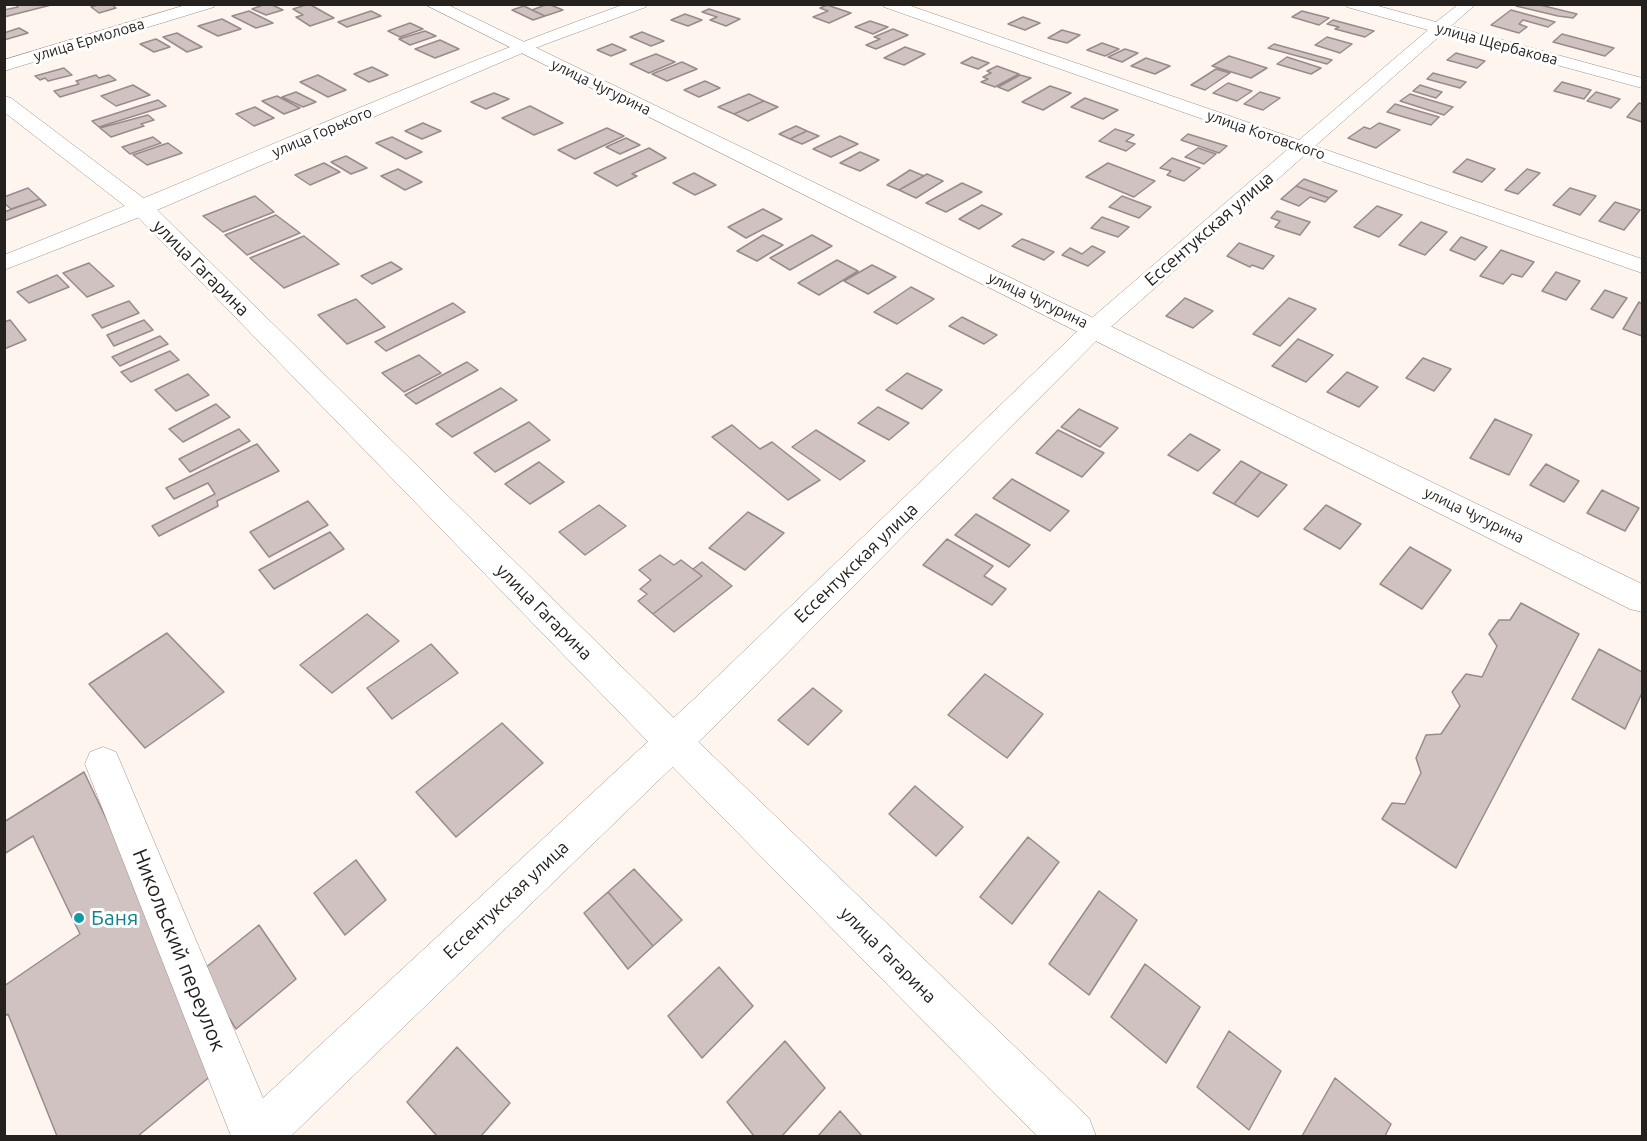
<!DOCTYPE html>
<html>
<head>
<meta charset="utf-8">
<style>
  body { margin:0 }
  #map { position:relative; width:1647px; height:1141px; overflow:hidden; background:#fef5ee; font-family:Ubuntu,sans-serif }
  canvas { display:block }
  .frame { position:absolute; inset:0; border:6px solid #25211e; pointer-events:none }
</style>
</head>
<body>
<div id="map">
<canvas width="1647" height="1141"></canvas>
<div class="frame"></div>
</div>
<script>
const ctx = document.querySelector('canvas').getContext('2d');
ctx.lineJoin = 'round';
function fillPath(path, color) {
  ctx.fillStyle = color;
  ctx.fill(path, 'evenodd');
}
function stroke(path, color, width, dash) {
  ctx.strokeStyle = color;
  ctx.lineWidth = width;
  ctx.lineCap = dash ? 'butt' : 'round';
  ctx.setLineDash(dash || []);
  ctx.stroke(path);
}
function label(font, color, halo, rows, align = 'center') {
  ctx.font = font + ' Ubuntu,sans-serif';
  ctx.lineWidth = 6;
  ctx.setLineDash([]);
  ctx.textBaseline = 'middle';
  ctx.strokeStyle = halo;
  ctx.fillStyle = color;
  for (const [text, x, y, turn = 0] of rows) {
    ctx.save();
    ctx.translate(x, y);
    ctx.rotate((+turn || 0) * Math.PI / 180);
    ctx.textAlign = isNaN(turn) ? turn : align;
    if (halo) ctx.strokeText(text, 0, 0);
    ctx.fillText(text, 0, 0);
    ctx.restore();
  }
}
const building = new Path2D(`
  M15 4H55L4 17V10L18 7Z
  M101 4H111L116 8 99 13 91 7Z
  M266 4H270L283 10 266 15 252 9Z
  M309 4 334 18 310 26 296 17 303 15 293 9Z
  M548 4 563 10 545 16 532 10Z
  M1518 4H1536L1577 14 1573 18 1558 16 1516 6Z
  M827 5 851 13 829 23 813 17 828 11 820 8Z
  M524 6 532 10 545 16 533 20 512 10Z
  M709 9 740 19 726 26 710 20 717 17 702 12Z
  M1511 10 1555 22 1548 27 1523 20 1519 24 1527 27 1519 33 1491 25Z
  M249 11 273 23 256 28 232 16Z
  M371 11 381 16 347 27 338 22Z
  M1302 11 1329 18 1319 25 1292 17Z
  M685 14 702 20 688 26 671 20Z
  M1023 17 1040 23 1025 30 1008 24Z
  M222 19 241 29 218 36 198 26Z
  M1333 20 1374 31 1365 37 1335 29 1339 27 1327 24Z
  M870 21 888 27 873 34 855 27Z
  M410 23 423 29 400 37 388 31Z
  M19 28 28 33 4 40V33Z
  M893 29 908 35 876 49 866 45 880 39 874 37Z
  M1062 30 1080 35 1067 43 1048 38Z
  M425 31 436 36 410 45 399 39Z
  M642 32 664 41 651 46 630 37Z
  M177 33 202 47 187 52 163 37Z
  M1562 34 1614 48 1605 56 1553 42Z
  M1327 37 1352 44 1340 53 1315 45Z
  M156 39 170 47 154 52 140 44Z
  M440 40 459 49 435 58 415 49Z
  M1102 43 1119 49 1105 56 1087 50Z
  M612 44 626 50 611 56 597 50Z
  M1274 44 1332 60 1327 64 1268 48Z
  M905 47 925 54 904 65 884 58Z
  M1125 49 1138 53 1122 62 1108 57Z
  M1456 53 1485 61 1477 68 1447 60Z
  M656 54 675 62 649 73 630 64Z
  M1229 56 1267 68 1251 78 1212 66Z
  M972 57 989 63 978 69 961 63Z
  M1287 57 1321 68 1311 74 1277 64Z
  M1146 58 1170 66 1155 74 1131 66Z
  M682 62 697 69 667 81 652 74Z
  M997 66 1019 74 995 87 981 82 988 79 983 77 991 73 987 71Z
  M372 67 388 75 369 82 354 74Z
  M64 68 72 75 48 81 45 78 40 80 35 76Z
  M1216 69 1230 73 1205 90 1191 85Z
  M1433 73 1466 82 1460 88 1427 79Z
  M96 75 99 78 109 75 116 80 60 97 54 91 79 84 76 81Z
  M318 75 346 90 328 97 300 82Z
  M1020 75 1031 78 1008 91 998 87Z
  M705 81 720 88 699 97 684 90Z
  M1562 82 1591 90 1584 99 1554 91Z
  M1228 83 1252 91 1237 101 1213 93Z
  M133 85 150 95 116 106 101 96Z
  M1420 85 1442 92 1436 98 1413 91Z
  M1050 86 1071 93 1043 110 1022 102Z
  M296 92 316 102 303 107 282 97Z
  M1260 92 1280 98 1263 110 1244 104Z
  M1596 92 1620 99 1611 108 1587 101Z
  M494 93 509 99 486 109 471 102Z
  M749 94 764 101 734 114 718 107Z
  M1410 94 1453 107 1444 115 1400 101Z
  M277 96 300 108 284 114 262 101Z
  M1085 98 1118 110 1103 119 1071 107Z
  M158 100 166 106 99 127 92 121Z
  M764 101 778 107 748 121 734 114Z
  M1639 103 1642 104V122L1627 117Z
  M1395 104 1439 117 1431 125 1387 112Z
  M530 106 563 123 534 135 502 118Z
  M255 107 274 118 254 126 236 114Z
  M148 115 154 120 141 124 144 126 111 137 100 128Z
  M423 123 441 131 422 139 405 131Z
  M1379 123 1400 130 1376 148 1348 138 1364 127 1370 129Z
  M796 126 807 131 790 139 779 134Z
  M607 128 624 136 575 159 558 150Z
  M1115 129 1134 135 1126 141 1135 144 1126 151 1099 141Z
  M807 131 819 136 802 144 790 139Z
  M1188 134 1227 146 1219 153 1181 140Z
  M840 136 858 144 831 157 813 149Z
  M153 137 161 143 130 154 122 147Z
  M392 137 422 152 406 159 376 143Z
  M626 138 640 145 620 154 606 147Z
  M168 143 182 153 147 165 133 155Z
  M649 148 666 158 632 174 637 176 617 186 594 173Z
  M1198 148 1216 154 1204 164 1185 157Z
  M860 152 879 160 860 171 840 163Z
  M346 156 367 168 351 174 331 162Z
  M1172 158 1200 168 1184 181 1167 175 1171 171 1160 168Z
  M1467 159 1495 169 1482 182 1453 172Z
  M324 163 340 172 310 185 295 175Z
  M1108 163 1155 181 1134 197 1086 177Z
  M398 169 422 182 405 190 381 176Z
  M1527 169 1540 173 1518 194 1505 190Z
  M910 170 924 176 899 190 887 185Z
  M694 173 716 185 695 195 673 183Z
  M927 174 943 181 916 198 899 190Z
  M1304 179 1337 191 1329 198 1296 186Z
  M962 183 982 192 946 212 926 203Z
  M1296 186 1329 198 1325 202 1310 197 1299 206 1281 199Z
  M28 188 40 199 11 209 4 203V197Z
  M1570 188 1596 196 1580 215 1553 205Z
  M255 196 274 212 223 232 203 216Z
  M1122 196 1151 207 1139 218 1109 207Z
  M40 199 46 205 4 221V212Z
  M1615 202 1640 210 1624 230 1599 221Z
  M982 205 1002 214 979 229 959 219Z
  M1377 206 1402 215 1379 237 1354 227Z
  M763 209 782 219 746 238 728 227Z
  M1277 211 1310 222 1300 235 1275 227 1280 221 1271 218Z
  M276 215 300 233 247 255 225 235Z
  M1102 217 1129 227 1118 237 1091 228Z
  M1421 222 1447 232 1425 255 1399 245Z
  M763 235 783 245 757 261 737 251Z
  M812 235 832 246 790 270 770 258Z
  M304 236 339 264 284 288 250 258Z
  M1461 237 1487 247 1475 260 1450 250Z
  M1022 239 1028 241 1054 252 1044 260 1012 246Z
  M1239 243 1274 256 1263 269 1252 265 1250 267 1227 256Z
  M1092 246 1105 252 1088 266 1062 255 1070 248 1082 254Z
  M1501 250 1534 262 1522 277 1512 274 1503 284 1480 276Z
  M837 260 858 271 819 295 798 283Z
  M391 262 402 269 372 284 361 276Z
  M89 263 114 286 87 297 63 273Z
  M872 265 896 277 868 294 844 281Z
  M1556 272 1580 281 1566 300 1542 291Z
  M57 275 69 287 29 303 17 292Z
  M911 287 934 299 897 324 874 312Z
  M1605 290 1627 298 1613 318 1591 309Z
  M1185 298 1213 311 1193 328 1166 316Z
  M1289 298 1316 309 1280 346 1253 334Z
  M356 299 385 327 347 344 318 315Z
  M129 301 139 313 102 328 92 315Z
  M1639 302 1642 304V336L1623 329Z
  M453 303 465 312 386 351 375 342Z
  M962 317 997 335 984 344 949 326Z
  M10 320 26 340 4 349V322Z
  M144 320 153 330 114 346 107 335Z
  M160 336 168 344 120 366 112 357Z
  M1298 339 1333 355 1306 382 1272 366Z
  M170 351 179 360 131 382 121 372Z
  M419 355 441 373 404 392 382 373Z
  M1423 358 1451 369 1434 391 1406 378Z
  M467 362 478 370 416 404 405 395Z
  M1347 372 1378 387 1359 407 1327 392Z
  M907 373 942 390 922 409 886 390Z
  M188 374 209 395 176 411 155 390Z
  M501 388 517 400 452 437 436 424Z
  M216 404 230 417 183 442 169 429Z
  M878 407 909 423 889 440 858 423Z
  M1079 409 1118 428 1100 447 1061 427Z
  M1495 419 1532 435 1509 475 1470 458Z
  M529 422 550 440 495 472 474 453Z
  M732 425 760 449 772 442 820 480 788 500 712 437Z
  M239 429 250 441 190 472 179 459Z
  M816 430 865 461 840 480 792 447Z
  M1058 430 1104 453 1082 477 1036 453Z
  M1190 434 1220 450 1198 471 1168 455Z
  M257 444 279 471 217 501 218 506 159 536 152 526 215 494 208 483 174 499 166 488Z
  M1241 461 1261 472 1234 504 1213 493Z
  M539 462 564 482 530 504 505 484Z
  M1546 464 1579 481 1564 502 1530 485Z
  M1261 472 1287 485 1258 517 1234 504Z
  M1012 479 1069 511 1050 531 993 498Z
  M1602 490 1639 508 1625 531 1587 513Z
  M308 501 328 525 269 557 250 532Z
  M599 505 626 526 585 555 559 532Z
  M1326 505 1361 524 1340 549 1304 529Z
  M748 512 784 533 745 570 709 548Z
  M976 514 1030 545 1009 567 955 535Z
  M330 532 344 549 274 589 259 570Z
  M947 539 993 566 984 576 1006 589 992 605 923 565Z
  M1410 547 1451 570 1422 609 1380 584Z
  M660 555 674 565 681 560 702 576 653 614 638 601 647 594 640 589 651 580 639 570Z
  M702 562 732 586 674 632 653 614 702 576 693 569Z
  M1521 603 1579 634 1456 868 1382 819 1392 803 1405 804 1421 773 1416 758 1426 735 1441 734 1460 706 1452 692 1466 674 1482 677 1497 646 1489 634 1499 620H1510Z
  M367 614 399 641 332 693 300 665Z
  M167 633 224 692 145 748 89 684Z
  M431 644 458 673 392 719 367 688Z
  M1599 649 1642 672V693L1625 729 1572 699Z
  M985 674 1043 714 1007 758 948 715Z
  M813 688 842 711 808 745 778 720Z
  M502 723 543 763 456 837 416 792Z
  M84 772 224 1065 138 1136H57L8 1014 4 1017V822Z
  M915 786 963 827 936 856 889 814Z
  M33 836 80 934 4 986V854Z
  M1028 837 1059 862 1012 924 980 897Z
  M356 860 386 900 345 935 314 893Z
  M634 869 682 920 653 946 608 892Z
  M1099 891 1137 920 1089 995 1049 964Z
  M608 892 653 946 628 969 584 913Z
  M259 925 296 979 236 1029 200 972Z
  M1145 964 1200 1007 1166 1063 1111 1017Z
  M719 967 753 1006 702 1058 668 1016Z
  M1229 1031 1281 1071 1249 1130 1197 1087Z
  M785 1041 825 1088 782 1136H754L727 1102Z
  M457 1047 510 1103 481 1136H437L407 1102Z
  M1335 1078 1391 1124 1385 1136H1302Z
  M840 1111 862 1136H818Z`);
fillPath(building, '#d0c2c1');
stroke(building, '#988b8a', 1.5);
const minor = new Path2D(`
  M625 4H648L646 7 527 51 150 213 4 270V255C212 173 415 79 625 4Z
  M882 4H905L1299 140 1428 30 1347 7 1345 4H1371L1436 22 1459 4H1476L1451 26 1642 78V88L1442 34 1315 146 1642 259V273L1305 155 1104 333 721 720 291 1136H231L85 764 90 752 103 747 116 752 263 1098 695 698 1086 323 1288 149 884 7Z`);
const tertiary = new Path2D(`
  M189 4H216L214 7 4 71V60Z
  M424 4H446L1642 584V612L1630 609Z
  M4 96 11 98 150 203 686 730 1089 1118 1096 1136H1037L660 754 134 213 4 112Z`);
stroke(minor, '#9c928a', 1);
stroke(tertiary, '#9c928a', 1);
fillPath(minor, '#fff');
fillPath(tertiary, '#fff');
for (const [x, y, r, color] of [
  [79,918,6,"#0f9aa8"]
]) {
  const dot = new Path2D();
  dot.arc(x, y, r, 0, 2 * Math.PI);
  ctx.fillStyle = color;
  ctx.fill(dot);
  stroke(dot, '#fff', 2);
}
label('15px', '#25211e', '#fff', [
  ["улица Ермолова",89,40,-17],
  ["улица Щербакова",1497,44,15],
  ["улица Чугурина",601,87,26],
  ["улица Горького",322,132,-23],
  ["улица Котовского",1266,135,19],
  ["улица Чугурина",1038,300,26],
  ["улица Чугурина",1474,515,26]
]);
label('18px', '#25211e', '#fff', [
  ["Ессентукская улица",1209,229,-41],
  ["улица Гагарина",201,268,45],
  ["Ессентукская улица",856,563,-44],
  ["улица Гагарина",544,612,45],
  ["Ессентукская улица",506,900,-43],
  ["улица Гагарина",888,955,45]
]);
label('21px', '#0d838f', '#fff', [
  ["Баня",91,918]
], 'left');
label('21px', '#25211e', '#fff', [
  ["Никольский переулок",179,950,68]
]);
</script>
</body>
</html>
